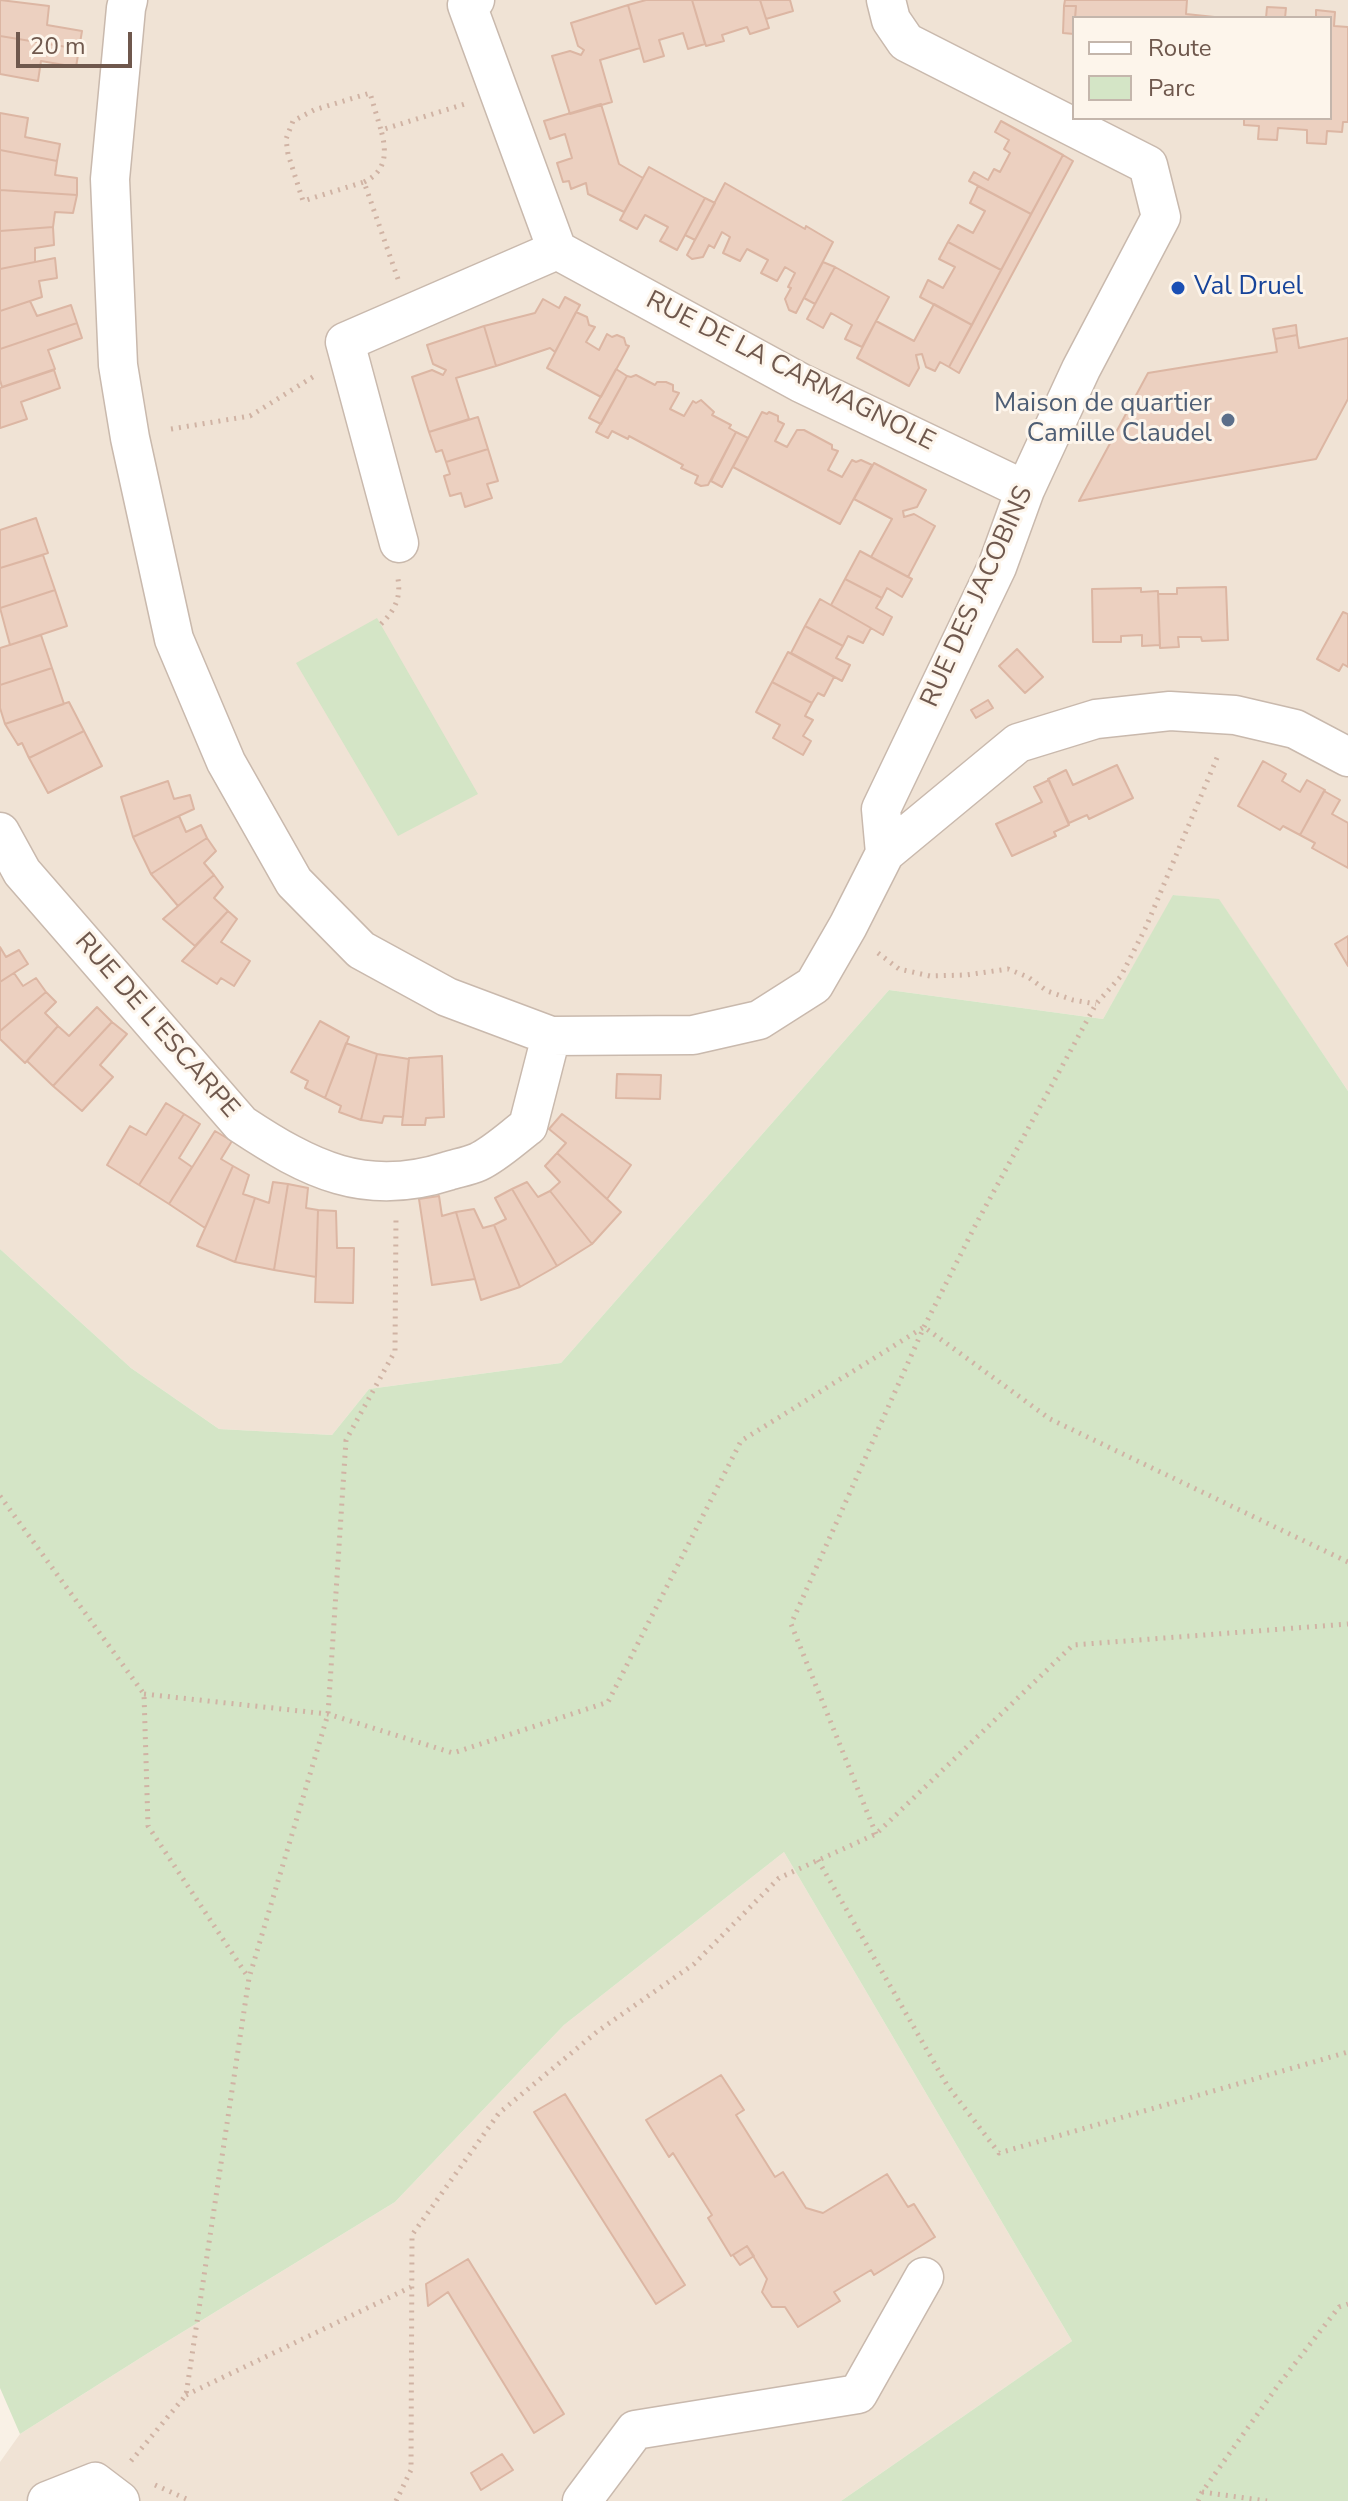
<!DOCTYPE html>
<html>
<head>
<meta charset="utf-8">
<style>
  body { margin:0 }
  #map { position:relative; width:1348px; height:2501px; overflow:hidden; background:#f9f1e6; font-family:"Nunito Sans",sans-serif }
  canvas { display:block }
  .legend { position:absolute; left:1072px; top:16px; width:260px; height:104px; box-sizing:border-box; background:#fdf5eb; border:2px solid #c4b6ac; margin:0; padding:10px 14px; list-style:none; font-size:24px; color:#6f584d }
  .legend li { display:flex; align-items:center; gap:16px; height:40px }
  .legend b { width:40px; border:2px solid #c4b6ac }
  .scale { position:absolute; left:16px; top:32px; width:116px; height:36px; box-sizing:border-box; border:4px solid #6f584d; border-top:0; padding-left:10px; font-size:24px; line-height:28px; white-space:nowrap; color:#6f584d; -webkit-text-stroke:6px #fdf5eb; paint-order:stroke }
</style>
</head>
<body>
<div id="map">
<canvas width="1348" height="2501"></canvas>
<ul class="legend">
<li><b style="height:10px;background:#fff"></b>Route</li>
<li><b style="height:22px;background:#d4e5c6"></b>Parc</li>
</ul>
<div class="scale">20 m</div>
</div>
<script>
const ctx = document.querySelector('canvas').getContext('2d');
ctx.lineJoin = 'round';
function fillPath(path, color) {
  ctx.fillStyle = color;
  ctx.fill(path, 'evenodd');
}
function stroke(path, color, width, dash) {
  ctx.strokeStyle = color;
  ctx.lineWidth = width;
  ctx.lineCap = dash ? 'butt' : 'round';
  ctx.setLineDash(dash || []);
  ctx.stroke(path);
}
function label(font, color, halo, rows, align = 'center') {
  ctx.font = font + ' "Nunito Sans",sans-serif';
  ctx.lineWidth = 6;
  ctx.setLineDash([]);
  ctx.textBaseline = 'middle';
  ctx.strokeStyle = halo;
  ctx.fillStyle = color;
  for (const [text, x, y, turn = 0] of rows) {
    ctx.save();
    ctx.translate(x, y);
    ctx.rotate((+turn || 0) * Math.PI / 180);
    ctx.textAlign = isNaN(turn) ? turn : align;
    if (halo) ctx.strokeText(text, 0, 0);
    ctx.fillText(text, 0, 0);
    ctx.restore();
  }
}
fillPath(new Path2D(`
  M0 0H1348V1091L1219 900 1174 895 1103 1019 889 990 561 1363 369 1389 332 1435 219 1429 131 1368 0 1249ZM1074 18H1330V118H1074Z
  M784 1852 1072 2341 841 2501H0V2462L20 2434 145 2355 395 2202 564 2025Z`), '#f0e3d5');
fillPath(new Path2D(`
  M377 618 478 794 398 836 296 663Z
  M1173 895 1219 899 1348 1091V2501H841L1072 2341 784 1852 564 2025 395 2202 145 2355 20 2434 0 2388V1249L131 1368 219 1429 332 1435 369 1389 561 1363 889 990 1103 1019Z`), '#d4e5c6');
const building = new Path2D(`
  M0 0 49 6 47 25 82 31 79 49 0 36Z
  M646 0H692L705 44 688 49 683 33 659 40 664 56 644 62 628 5Z
  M692 0H760L769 28 750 34 747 27 722 35 724 41 706 46Z
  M760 0H790L793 11 766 19Z
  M1065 0H1187L1186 14 1224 18H1075L1076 6H1064Z
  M628 5 640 48 600 60 612 102 570 114 552 56 570 51 581 55 584 50 578 46 571 23Z
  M1064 6H1076L1074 34 1063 33Z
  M1267 7 1286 8 1285 18H1266Z
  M1316 10 1335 12 1334 26 1348 27V122H1343L1342 132 1327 131 1326 144 1307 143V130L1278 128 1277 140 1258 139 1259 126 1244 125V118H1330V18H1316Z
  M0 36 79 49 76 67 41 61 38 81 0 74Z
  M601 104 619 164 643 178 624 212 588 194 586 183 571 189 569 181 563 182 557 163 572 158 565 134 550 139 544 121Z
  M0 113 28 118 25 137 60 144 57 161 0 150Z
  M1001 121 1063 155 1031 214 969 181 974 172 988 180 994 169 1000 172 1010 153 1004 149 1009 140 995 132Z
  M0 150 57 161 55 175 77 178V195L0 190Z
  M1063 155 1073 161 959 373 949 367Z
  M649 167 705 198 677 250 660 241 668 227 645 215 637 229 620 220Z
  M725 183 805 229 806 226 833 242 796 313 789 310 785 299 791 288 788 287 795 273 785 267 777 281 761 273 768 260 747 249 740 261 723 253 730 237 722 232 714 248 709 245 703 257 692 259 687 255Z
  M978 186 1031 214 1001 270 948 242 958 225 973 233 985 211 970 203Z
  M0 190 77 195 73 213 55 212 53 227 0 231Z
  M705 198 715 203 695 240 685 235Z
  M53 227 54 245 35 248V262L0 269V231Z
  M948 242 1001 270 972 325 920 297 928 280 943 288 955 267 939 259Z
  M55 258 57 278 39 281 42 297 0 311V269Z
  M823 262 835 267 815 304 804 298Z
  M835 267 889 297 862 347 845 339 852 325 831 313 823 328 807 319Z
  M565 297 580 305 555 352 550 348 496 366 484 326 535 313 543 299 559 308Z
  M30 301 37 316 71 305 77 323 0 349V311Z
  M934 304 972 325 949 367 940 362 935 371 926 367 922 354 916 355 919 368 909 386 857 358 876 321 914 341Z
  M576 312 587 317 589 325 595 327 586 342 599 350 607 334 612 337 617 335 624 338 626 345 629 346 601 397 547 368Z
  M77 323 82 338 48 350 55 369 2 387 0 380V349Z
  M1296 325 1297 335 1275 339 1273 329Z
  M484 326 496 366 456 378 469 419 429 432 412 377 432 370 443 375 446 370 433 364 427 345Z
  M1297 335 1299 348 1348 338V399L1316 459 1079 501 1148 373 1277 352 1275 339Z
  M616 369 627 376 601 424 589 418Z
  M54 370 60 388 21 402 27 419 0 428V388Z
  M636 375 655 385 657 382H666L673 385V391L679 393 670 409 684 416 693 401 696 403 701 400 714 412 712 415 731 425 729 428 736 432 708 485 701 486 695 483 698 476 681 468 683 465 629 436 628 439 612 431 608 438 596 432 627 376 631 377Z
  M762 412 767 414 769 412 778 416V421L784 424 775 441 787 447 797 430H804L832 445V449L838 451 828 470 842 477 852 460 856 462 861 460 872 465 840 524 733 467Z
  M478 417 488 449 446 462 442 450 436 452 429 432Z
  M736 432 748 438 722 487 711 481Z
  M488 449 498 481 487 484 492 498 465 507 461 493 450 496 444 476 450 474 446 462Z
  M874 463 926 490 917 507 903 511 904 517 914 514 935 526 908 577 871 557 892 519 854 499Z
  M36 518 48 553 0 568V530Z
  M860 551 912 579 902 597 887 588 882 598 845 579Z
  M43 555 55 590 0 608V568Z
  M845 579 882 598 876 608 892 617 883 635 831 605Z
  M1226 587 1228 640 1202 641 1201 637H1178L1179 647 1160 648 1158 594H1177V588Z
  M1141 588V592L1158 591 1160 645 1142 646V635L1121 636V642H1093L1092 589Z
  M55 590 67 626 10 645 0 608Z
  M820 599 871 628 863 643 848 636 843 646 805 626Z
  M1343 612 1348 614V667L1343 664 1339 671 1317 659Z
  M805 626 843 646 836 658 850 665 842 681 791 653Z
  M41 635 52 668 0 685V648Z
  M1017 649 1043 677 1025 693 999 666Z
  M788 652 834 677 824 696 818 693 812 703 772 682Z
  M52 668 64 704 5 724 0 708V685Z
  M772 682 812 703 805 716 813 720 803 736 811 741 803 755 773 738 780 725 756 712Z
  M988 700 993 708 976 718 971 710Z
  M69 702 84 731 29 758 22 743 18 745 5 724Z
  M84 731 102 766 48 793 29 758Z
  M1263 761 1286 774 1282 781 1300 792 1307 780 1325 790 1300 835 1283 826 1280 830 1238 806Z
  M1117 765 1133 798 1089 819 1087 815 1069 823 1048 779 1066 770 1073 785Z
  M1049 780 1069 825 1054 832 1056 836 1012 856 996 824 1042 802 1034 787Z
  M168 781 174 799 190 795 194 809 133 837 121 797Z
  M1324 791 1340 800 1332 814 1348 823V868L1312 848 1315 843 1300 835Z
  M179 816 186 832 201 825 207 838 151 874 133 837Z
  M207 838 216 851 204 863 214 875 178 906 151 874Z
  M214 875 223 887 214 898 228 911 195 946 163 919Z
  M228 911 237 919 221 942 250 961 234 986 221 978 217 984 182 961Z
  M1348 936V966L1335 944Z
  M0 947 6 957 19 950 28 964 0 982Z
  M14 973 23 986 36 978 46 992 0 1031V982Z
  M46 992 56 1002 45 1013 58 1026 25 1063 0 1039V1031Z
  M97 1007 112 1022 53 1086 27 1061 58 1026 69 1036Z
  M320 1021 349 1037 325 1098 305 1088 308 1081 291 1072Z
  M112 1022 127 1034 100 1065 113 1077 82 1111 53 1086Z
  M346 1043 377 1054 361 1120 339 1112 341 1106 325 1098Z
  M377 1054 409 1059 403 1117 384 1116 382 1123 361 1120Z
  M442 1056 444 1117 426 1118 425 1125H402L409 1058Z
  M617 1074 661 1075 660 1099 616 1098Z
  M166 1103 184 1114 139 1185 107 1165 130 1126 146 1135Z
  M184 1114 200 1124 179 1158 192 1167 169 1204 139 1185Z
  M562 1114 631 1165 607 1199 557 1153 566 1143 549 1129Z
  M215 1131 232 1141 221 1159 233 1166 205 1228 169 1204Z
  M557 1153 621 1212 592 1244 550 1191 560 1182 545 1166Z
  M233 1166 249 1175 243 1194 255 1198 235 1262 197 1246Z
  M273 1182 288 1184 274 1270 235 1262 255 1198 269 1203Z
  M527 1182 538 1197 550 1191 592 1244 557 1266 512 1189Z
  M288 1184 308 1188 306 1208 318 1210 316 1277 274 1270Z
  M512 1189 557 1266 520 1287 494 1225 506 1219 495 1198Z
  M439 1196 442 1216 456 1212 475 1279 432 1285 419 1199Z
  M474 1209 483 1228 494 1225 520 1287 481 1300 456 1212Z
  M318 1210 336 1211 337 1248H354L353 1303 315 1302Z
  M721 2075 744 2110 736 2115 775 2177 783 2172 806 2208 823 2213 887 2174 908 2207 914 2204 935 2237 874 2275 871 2270 834 2292 840 2301 798 2327 785 2307H772L762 2292 767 2279 747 2246 731 2256 708 2218 712 2215 673 2153 669 2157 646 2120Z
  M565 2094 685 2285 656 2304 534 2112Z
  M747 2246 754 2256 740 2265 733 2255Z
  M468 2259 564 2414 534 2433 448 2292 428 2306 426 2284Z
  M502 2454 513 2470 481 2490 471 2473Z`);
fillPath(building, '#ecd0c0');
stroke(building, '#dcb6a3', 2);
const minor = new Path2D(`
  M128 0 126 8 110 179 118 365 130 438 174 639 226 762 294 882 361 950 447 997 551 1036 693 1035 759 1020 814 985 848 926 885 853 1018 743 1096 719 1170 711 1235 715 1295 729 1348 757
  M557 250 801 383 1025 490
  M399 543 345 342 557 250 467 5 475 0
  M0 832 22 872 241 1124C309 1169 365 1198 448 1171 458 1168 469 1166 478 1162 495 1154 512 1138 528 1126L551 1036
  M885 853 881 809 997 567 1025 490 1081 369 1161 217 1148 165 906 42 891 20 886 0
  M47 2501 95 2482 120 2501
  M582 2501 635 2430 858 2394 924 2277`);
stroke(minor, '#c9b9ad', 41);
stroke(new Path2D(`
  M364 182C387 171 387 152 381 130
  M398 279 364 182 303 201 288 154 286 139 293 121 314 110 370 93 381 130 465 104
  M171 429 250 416 316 375
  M381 624C395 610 401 598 398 579
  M878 953 899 969 930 976 966 975 1008 969 1028 977 1047 991 1073 1000 1096 1004
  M0 1496 144 1694 148 1826 248 1977
  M144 1694 328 1714 453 1753 608 1702 741 1441 924 1327 1050 1419 1348 1562
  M876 1834 791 1624 924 1327 976 1224 1096 1004 1121 976 1146 927 1219 753
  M818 1860 947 2085 999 2153 1348 2052
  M186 2395 411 2287
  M131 2461 186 2395 249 1978 328 1714 346 1440 395 1351 396 1216
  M155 2485 191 2501
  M1202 2492 1267 2501
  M396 2501 411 2470 412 2235 499 2113 598 2031 694 1964 779 1878 876 1834 1073 1645 1348 1624
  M1198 2501 1202 2492 1279 2384 1339 2307 1348 2304`), '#d0b3a4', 5, [2, 6]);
stroke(minor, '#fff', 38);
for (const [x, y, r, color] of [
  [1178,288,8,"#1a4fb4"],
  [1228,420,8,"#5c6f8a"]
]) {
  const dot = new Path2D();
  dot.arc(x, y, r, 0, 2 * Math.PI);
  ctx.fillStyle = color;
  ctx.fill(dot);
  stroke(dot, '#fdf5eb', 3);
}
label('26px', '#164399', '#fdf5eb', [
  ["Val Druel",1194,288]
], 'left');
label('26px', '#6f584d', '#fdf5eb', [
  ["RUE DE LA CARMAGNOLE",790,372,27],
  ["RUE DES JACOBINS",978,597,-66],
  ["RUE DE L'ESCARPE",156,1026,49]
]);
label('26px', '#4e5e75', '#fdf5eb', [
  ["Maison de quartier",1212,405],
  ["Camille Claudel",1212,435]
], 'right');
</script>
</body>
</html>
